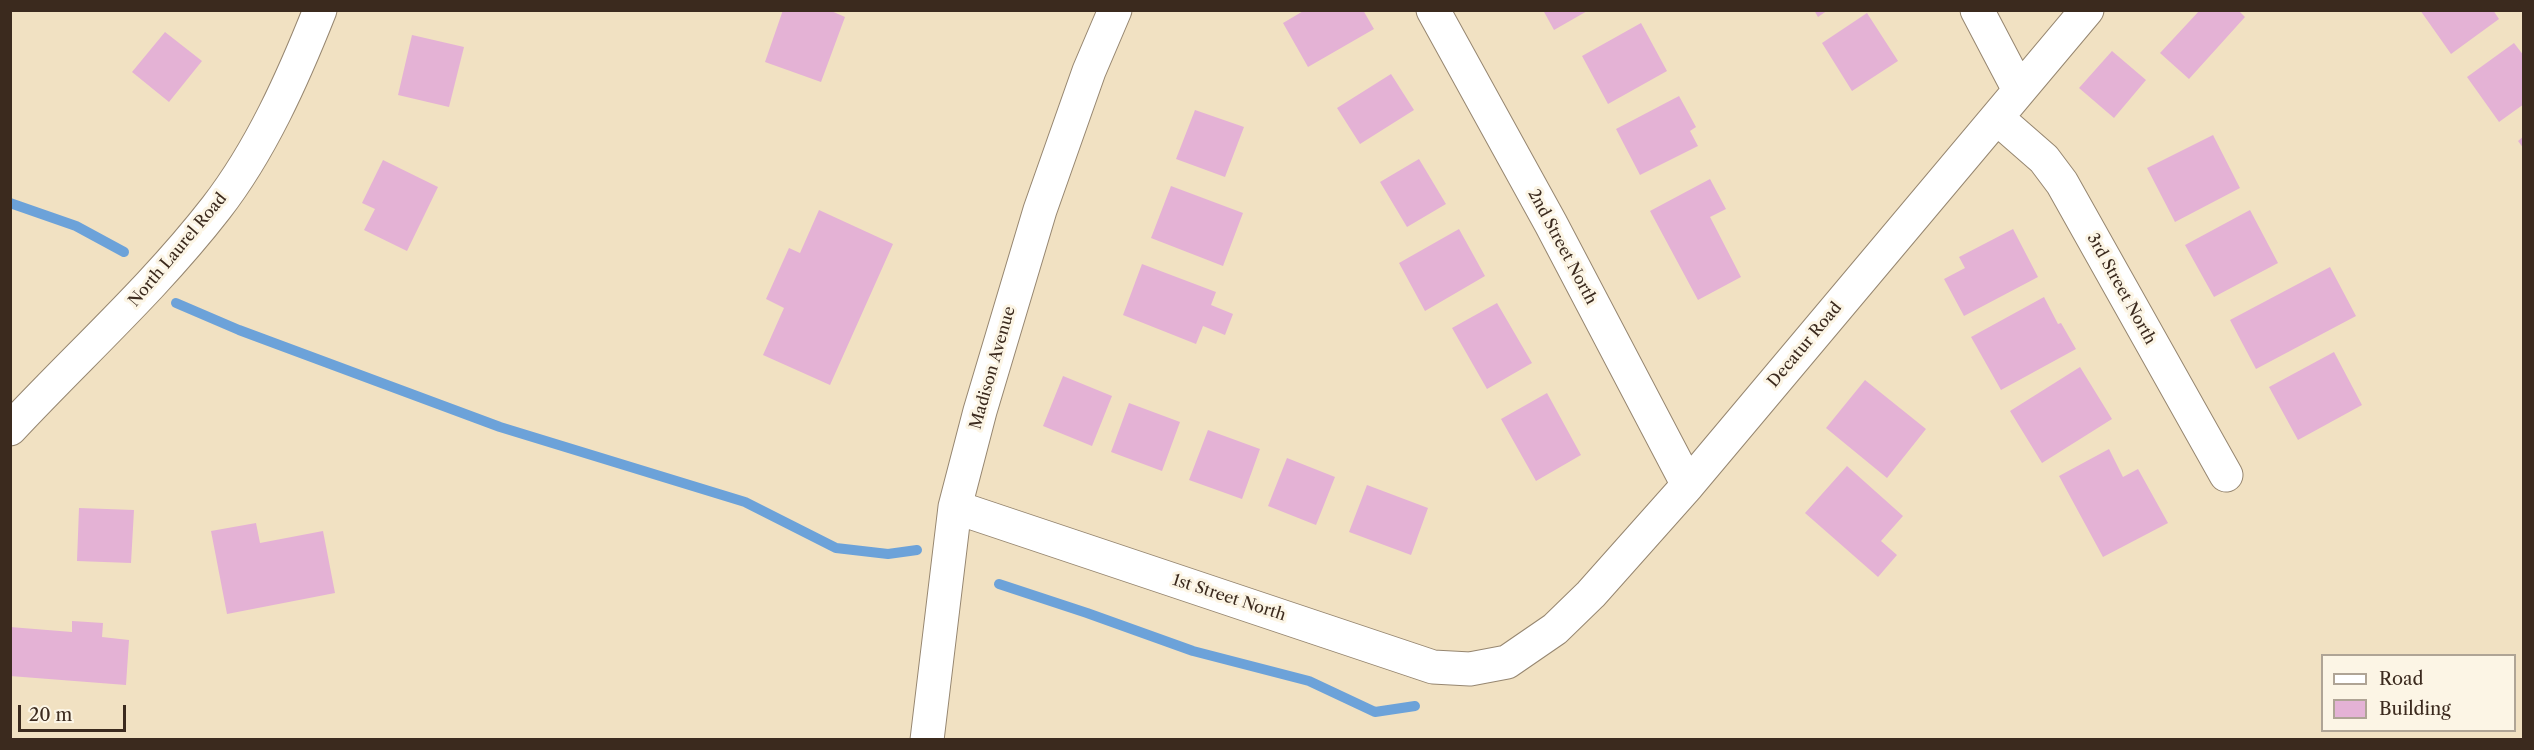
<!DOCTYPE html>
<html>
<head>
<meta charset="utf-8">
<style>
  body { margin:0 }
  #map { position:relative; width:2534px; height:750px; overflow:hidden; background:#f1e1c2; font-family:"Libre Caslon Text",serif }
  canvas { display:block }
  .frame { position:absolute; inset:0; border:12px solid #3b2a1e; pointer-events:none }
  .legend { position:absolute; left:2321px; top:654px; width:195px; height:78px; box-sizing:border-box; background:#fcf5e5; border:2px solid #afa495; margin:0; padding:8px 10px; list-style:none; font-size:18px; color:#3b2a1e }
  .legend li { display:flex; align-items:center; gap:12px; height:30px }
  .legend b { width:30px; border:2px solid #afa495 }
  .scale { position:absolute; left:18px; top:705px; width:108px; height:27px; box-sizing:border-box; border:3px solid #3b2a1e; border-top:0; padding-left:8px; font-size:18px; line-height:21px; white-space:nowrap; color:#3b2a1e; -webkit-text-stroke:4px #fcf5e5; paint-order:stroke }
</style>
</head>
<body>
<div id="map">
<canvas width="2534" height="750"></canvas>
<div class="frame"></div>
<ul class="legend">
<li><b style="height:8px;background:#fff"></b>Road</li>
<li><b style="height:16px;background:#e4b2d5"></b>Building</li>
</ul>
<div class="scale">20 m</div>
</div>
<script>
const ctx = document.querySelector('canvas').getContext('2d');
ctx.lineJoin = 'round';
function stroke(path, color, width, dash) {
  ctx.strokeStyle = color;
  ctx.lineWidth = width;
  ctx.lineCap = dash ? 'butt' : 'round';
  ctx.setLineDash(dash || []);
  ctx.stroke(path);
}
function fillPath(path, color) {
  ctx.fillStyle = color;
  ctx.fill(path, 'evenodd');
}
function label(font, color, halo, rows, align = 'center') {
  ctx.font = font + ' "Libre Caslon Text",serif';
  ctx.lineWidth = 6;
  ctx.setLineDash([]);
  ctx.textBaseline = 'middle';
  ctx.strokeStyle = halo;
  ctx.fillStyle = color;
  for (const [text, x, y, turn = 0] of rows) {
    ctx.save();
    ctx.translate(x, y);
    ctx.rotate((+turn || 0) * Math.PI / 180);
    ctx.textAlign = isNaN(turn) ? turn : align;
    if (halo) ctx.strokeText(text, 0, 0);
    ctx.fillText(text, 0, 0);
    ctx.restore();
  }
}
stroke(new Path2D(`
  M10 203 76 226 124 252
  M176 303 239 330 500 427 745 502 836 548 888 554 917 550
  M999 584 1087 613 1193 651 1309 681 1375 712 1415 706`), '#6ca2d9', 10);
fillPath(new Path2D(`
  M783 10H829L845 17 821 82 765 62Z
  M1305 10H1363L1374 29 1308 67 1283 23Z
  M1543 10H1589L1554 30Z
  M1814 10H1828L1818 17Z
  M2200 10H2238L2245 17 2189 79 2160 53Z
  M2420 10H2493L2499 19 2451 54Z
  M1867 13 1898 61 1852 91 1822 43Z
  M1641 23 1667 71 1608 104 1582 56Z
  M165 32 202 61 169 102 132 72Z
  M412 35 464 47 449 107 398 95Z
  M2514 43 2524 56V104L2499 122 2467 77Z
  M2112 51 2146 80 2114 118 2079 88Z
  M1391 74 1414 110 1360 144 1337 108Z
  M1679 96 1696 127 1690 131 1698 146 1640 175 1616 129Z
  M1195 110 1244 127 1225 177 1176 159Z
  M2213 135 2240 188 2175 222 2147 168Z
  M2524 136V149L2518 141Z
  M1419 159 1446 204 1407 227 1380 182Z
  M383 160 438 187 407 251 364 230 375 209 362 203Z
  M1710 179 1726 209 1710 217 1741 277 1698 300 1650 211Z
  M1171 186 1243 213 1223 266 1151 238Z
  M819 210 893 244 830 385 763 355 784 308 766 299 789 248 800 253Z
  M2250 210 2278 263 2214 297 2185 245Z
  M1459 229 1485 276 1425 311 1399 263Z
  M2013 229 2038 277 1964 316 1944 279 1965 268 1959 257Z
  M1142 264 1216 292 1211 305 1233 314 1225 335 1203 326 1196 344 1123 315Z
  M2330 267 2356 316 2256 369 2230 320Z
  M2044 297 2058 324 2061 323 2076 349 2001 390 1971 337Z
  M1497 303 1532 363 1487 389 1452 328Z
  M2334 352 2362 405 2298 440 2269 387Z
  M2080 367 2112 419 2042 463 2010 411Z
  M1063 376 1112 396 1092 446 1043 426Z
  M1865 380 1926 429 1887 478 1826 428Z
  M1547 393 1581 455 1536 481 1501 419Z
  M1129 403 1180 422 1162 471 1111 452Z
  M1208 430 1260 449 1242 499 1189 480Z
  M2109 449 2123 477 2138 469 2168 523 2103 557 2059 476Z
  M1287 458 1335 477 1316 525 1268 506Z
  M1847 466 1903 516 1881 541 1897 555 1878 577 1805 513Z
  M1367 485 1428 508 1411 555 1349 532Z
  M79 508 134 510 131 563 77 561Z
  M256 523 260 543 323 531 335 593 227 614 211 531Z
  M72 621 103 623 102 637 129 640 126 685 10 676V627L72 632Z`), '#e4b2d5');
const street = new Path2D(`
  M1433 10 1551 224 1688 485
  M1977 10 2019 90
  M1997 118 2044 159 2062 183 2226 475
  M10 429C79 355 154 288 216 208 261 150 293 78 320 10
  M955 507 1433 667 1470 669 1507 662 1555 629 1591 594 1688 485 2087 10
  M927 740 955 507 980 411 1040 210 1089 71 1115 10`);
stroke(street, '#968670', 35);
stroke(street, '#fff', 33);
label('16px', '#3b2a1e', '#fcf5e5', [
  ["2nd Street North",1562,247,62],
  ["North Laurel Road",178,250,-50],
  ["3rd Street North",2121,289,61],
  ["Decatur Road",1805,345,-50],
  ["Madison Avenue",993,368,-74],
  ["1st Street North",1229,598,18]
]);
</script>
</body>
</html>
